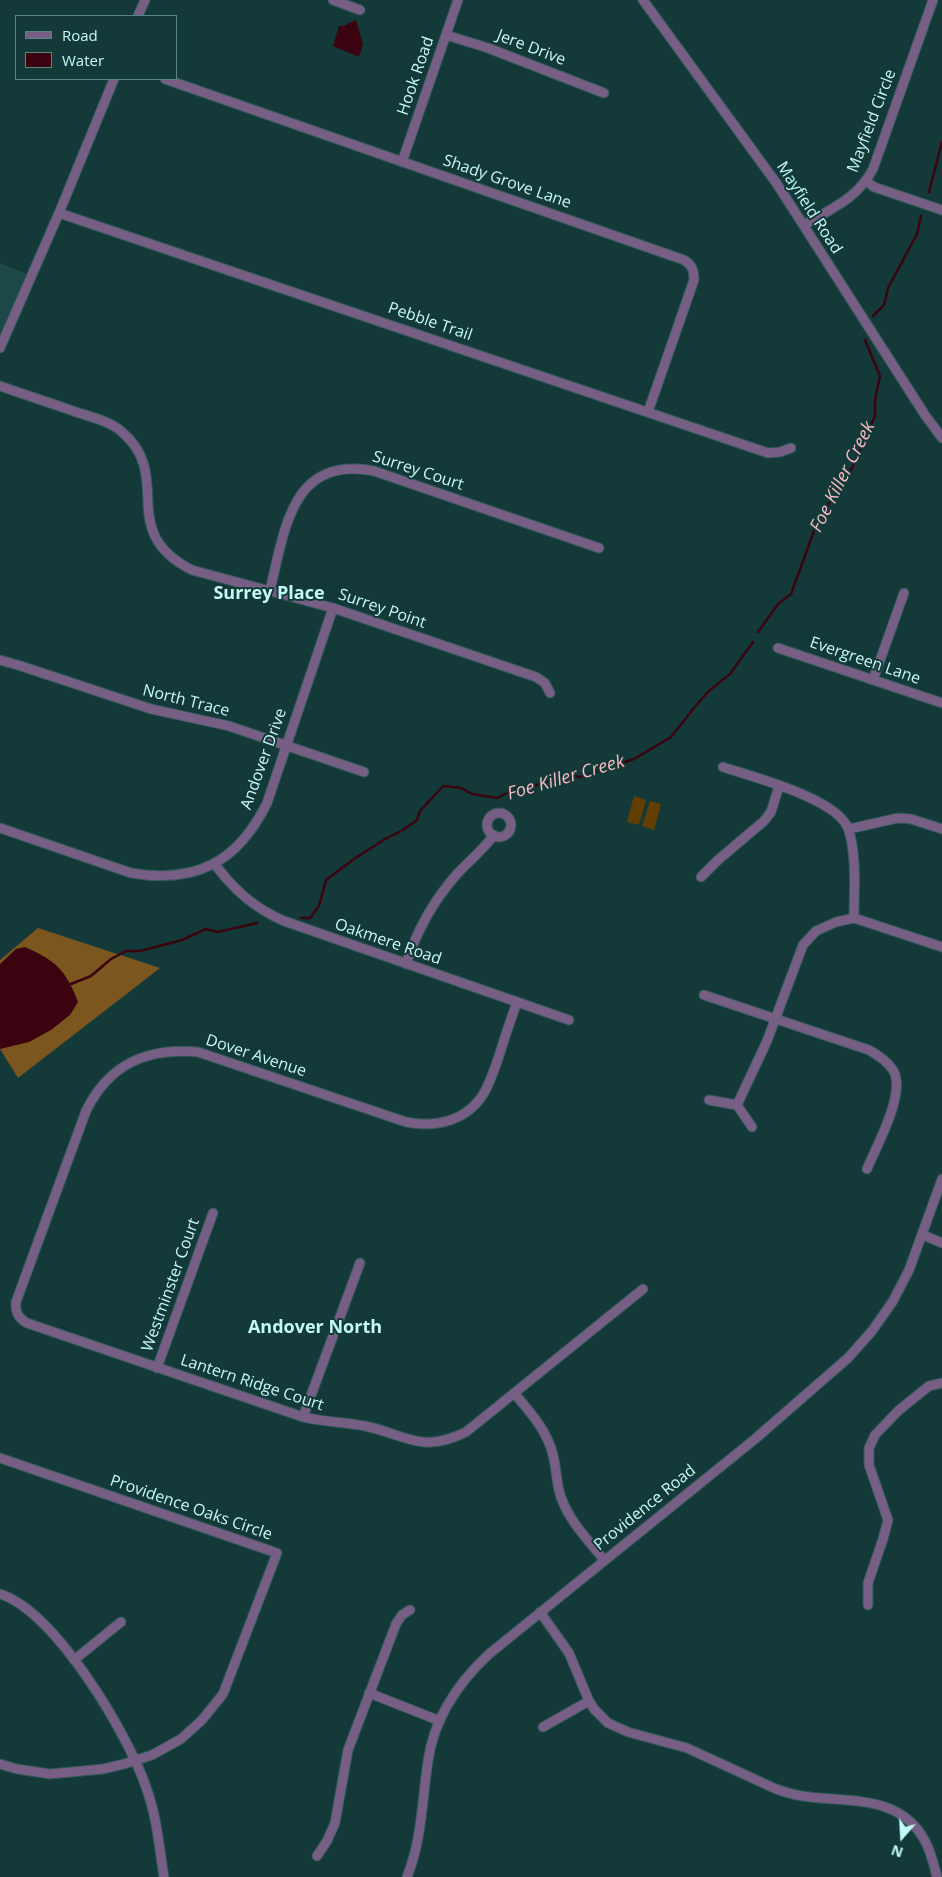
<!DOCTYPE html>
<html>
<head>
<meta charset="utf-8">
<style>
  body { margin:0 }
  #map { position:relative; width:942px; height:1877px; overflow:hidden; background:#133939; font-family:"Open Sans",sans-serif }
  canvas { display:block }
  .legend { position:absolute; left:15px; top:15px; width:162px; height:65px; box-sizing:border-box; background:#133939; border:1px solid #598685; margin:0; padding:6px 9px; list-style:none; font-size:15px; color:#c3f9f7 }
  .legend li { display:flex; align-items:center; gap:10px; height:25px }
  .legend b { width:25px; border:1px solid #598685 }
  .north { position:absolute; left:877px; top:1812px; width:50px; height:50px; -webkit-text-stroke:4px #133939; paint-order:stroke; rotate:199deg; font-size:14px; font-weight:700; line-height:20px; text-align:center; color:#c3f9f7 }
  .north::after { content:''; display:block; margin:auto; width:18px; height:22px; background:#c3f9f7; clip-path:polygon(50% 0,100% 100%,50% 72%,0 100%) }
</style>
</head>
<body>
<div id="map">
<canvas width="942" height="1877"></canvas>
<ul class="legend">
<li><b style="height:6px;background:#775e84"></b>Road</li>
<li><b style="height:14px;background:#3b0310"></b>Water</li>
</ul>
<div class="north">N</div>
</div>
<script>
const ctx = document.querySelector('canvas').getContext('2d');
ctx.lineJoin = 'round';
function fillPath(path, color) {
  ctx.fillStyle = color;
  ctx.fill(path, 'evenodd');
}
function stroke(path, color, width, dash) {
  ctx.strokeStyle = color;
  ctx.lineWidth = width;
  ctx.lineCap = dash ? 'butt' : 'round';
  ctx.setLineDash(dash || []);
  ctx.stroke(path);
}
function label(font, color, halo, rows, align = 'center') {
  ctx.font = font + ' "Open Sans",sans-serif';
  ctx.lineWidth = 4;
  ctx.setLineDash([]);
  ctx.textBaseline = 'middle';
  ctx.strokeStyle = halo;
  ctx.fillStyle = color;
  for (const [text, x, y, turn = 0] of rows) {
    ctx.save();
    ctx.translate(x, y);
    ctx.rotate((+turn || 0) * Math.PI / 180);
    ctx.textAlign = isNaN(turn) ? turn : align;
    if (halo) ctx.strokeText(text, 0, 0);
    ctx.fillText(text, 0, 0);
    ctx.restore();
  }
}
fillPath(new Path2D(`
  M0 263 35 277 0 352Z`), '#1c4847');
fillPath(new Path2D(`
  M634 796 646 800 639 825 627 822Z
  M650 801 661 804 654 830 642 826Z`), '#623e00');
fillPath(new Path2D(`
  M38 928 160 968 18 1078 0 1049V960Z`), '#7b561f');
fillPath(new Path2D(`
  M356 20 363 44 359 57 333 46 339 26H343Z
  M25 947C56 961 66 970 78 1002L70 1015 51 1030 29 1042 0 1049V964L16 949Z`), '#3b0310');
stroke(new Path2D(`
  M929 192 942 142
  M873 316 884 305 888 288 917 234 921 216
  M758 632 778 604 791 594 818 520 852 468 875 416V400L880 376 865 340
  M301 918H310L319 906 326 880 354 859 385 839 403 830 417 820 420 811 443 786 461 788 472 794 497 798 515 789 534 786 565 775 581 777 634 759 671 737 698 703 710 690 730 674 753 642
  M71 984 91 976 111 959 126 951H140L182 940 206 929 218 932 257 923`), '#3b0310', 2.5);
const minor = new Path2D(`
  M333 0 360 10
  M643 0 777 184 925 415 942 438
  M138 16 145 0
  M446 35 488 48 604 93
  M165 79 684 260C692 265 694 270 694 280L648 412
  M402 162 458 0
  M866 181 874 187 942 210
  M59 213 768 453 780 452 791 448
  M804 225C832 208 857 199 873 169L933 0
  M0 348 59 213 114 79
  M0 386C25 395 51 403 76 412 91 417 110 421 122 432 175 477 115 531 192 570L333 608 536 677 545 683 550 693
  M270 590C285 530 291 455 374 471L599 548
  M778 648 942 703
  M0 660 21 666 151 709 229 726 364 772
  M873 680 904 593
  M723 767C752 777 841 799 849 831 857 859 854 890 854 918
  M487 825a12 12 0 1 1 24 0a12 12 0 1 1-24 0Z
  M0 828 131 873C196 884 238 862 267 803L333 608
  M849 829 898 818 911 819 942 829
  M214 863C233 889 254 908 284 921L569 1020
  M701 877 718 860 764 821 771 812 779 786
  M406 964C417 930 433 901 457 874 469 861 483 850 494 835
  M704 995 869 1050C878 1055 887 1061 893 1070 907 1092 876 1147 867 1169
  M517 1002C511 1019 505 1036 500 1053 495 1067 491 1081 484 1093 467 1121 436 1128 406 1122L198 1052C147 1047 109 1064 86 1111L16 1302C15 1312 18 1318 27 1323L303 1417C324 1422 344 1422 365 1426 407 1435 421 1454 466 1432L643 1289
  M709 1100 737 1105 752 1127
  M737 1105 767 1041 803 945 816 931 836 922 854 918 942 947
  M923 1235 942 1243
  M157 1368 213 1213
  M514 1393C530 1412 547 1430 553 1455 557 1470 556 1486 562 1500 571 1523 589 1541 604 1560
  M303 1417 360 1263
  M0 1458 277 1553 223 1694 202 1720 181 1739 152 1755 124 1764 103 1769 50 1774 17 1769 0 1764
  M0 1594C55 1611 128 1734 146 1787 157 1817 159 1846 164 1877
  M868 1605V1583L883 1539 888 1520 869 1465V1448L875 1435 898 1411 929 1386 942 1383
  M540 1612 569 1653 589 1701 594 1709 608 1723 628 1732 687 1748 776 1789C787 1793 798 1796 810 1797 853 1802 901 1796 925 1841 931 1852 934 1865 937 1877
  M74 1660 121 1622
  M369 1693 440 1721
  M543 1727 589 1701
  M317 1856 327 1841 335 1823 348 1750 396 1624 402 1615 410 1610
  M407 1877C422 1840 422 1800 428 1761 434 1718 458 1683 489 1654L755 1439 848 1358 872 1331 893 1301 909 1270 942 1179`);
stroke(minor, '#2f5857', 11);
stroke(minor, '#775e84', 9);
label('16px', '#c3f9f7', '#133939', [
  ["Jere Drive",531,48,21],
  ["Hook Road",416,76,-71],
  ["Mayfield Circle",872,121,-69],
  ["Shady Grove Lane",507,182,19],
  ["Mayfield Road",809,208,57],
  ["Pebble Trail",430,322,19],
  ["Surrey Court",418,471,18],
  ["Surrey Point",382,609,19],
  ["Evergreen Lane",865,661,19],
  ["North Trace",186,701,14],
  ["Andover Drive",264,759,-70],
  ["Oakmere Road",388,942,19],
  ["Dover Avenue",256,1056,18],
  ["Westminster Court",171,1285,-70],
  ["Lantern Ridge Court",252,1383,18],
  ["Providence Oaks Circle",191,1508,19],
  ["Providence Road",645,1508,-39]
]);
label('italic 18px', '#f8bcc1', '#133939', [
  ["Foe Killer Creek",843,477,-63],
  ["Foe Killer Creek",566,778,-16]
]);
label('bold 18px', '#c3f9f7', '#133939', [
  ["Surrey Place",269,594],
  ["Andover North",315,1328]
]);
</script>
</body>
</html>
